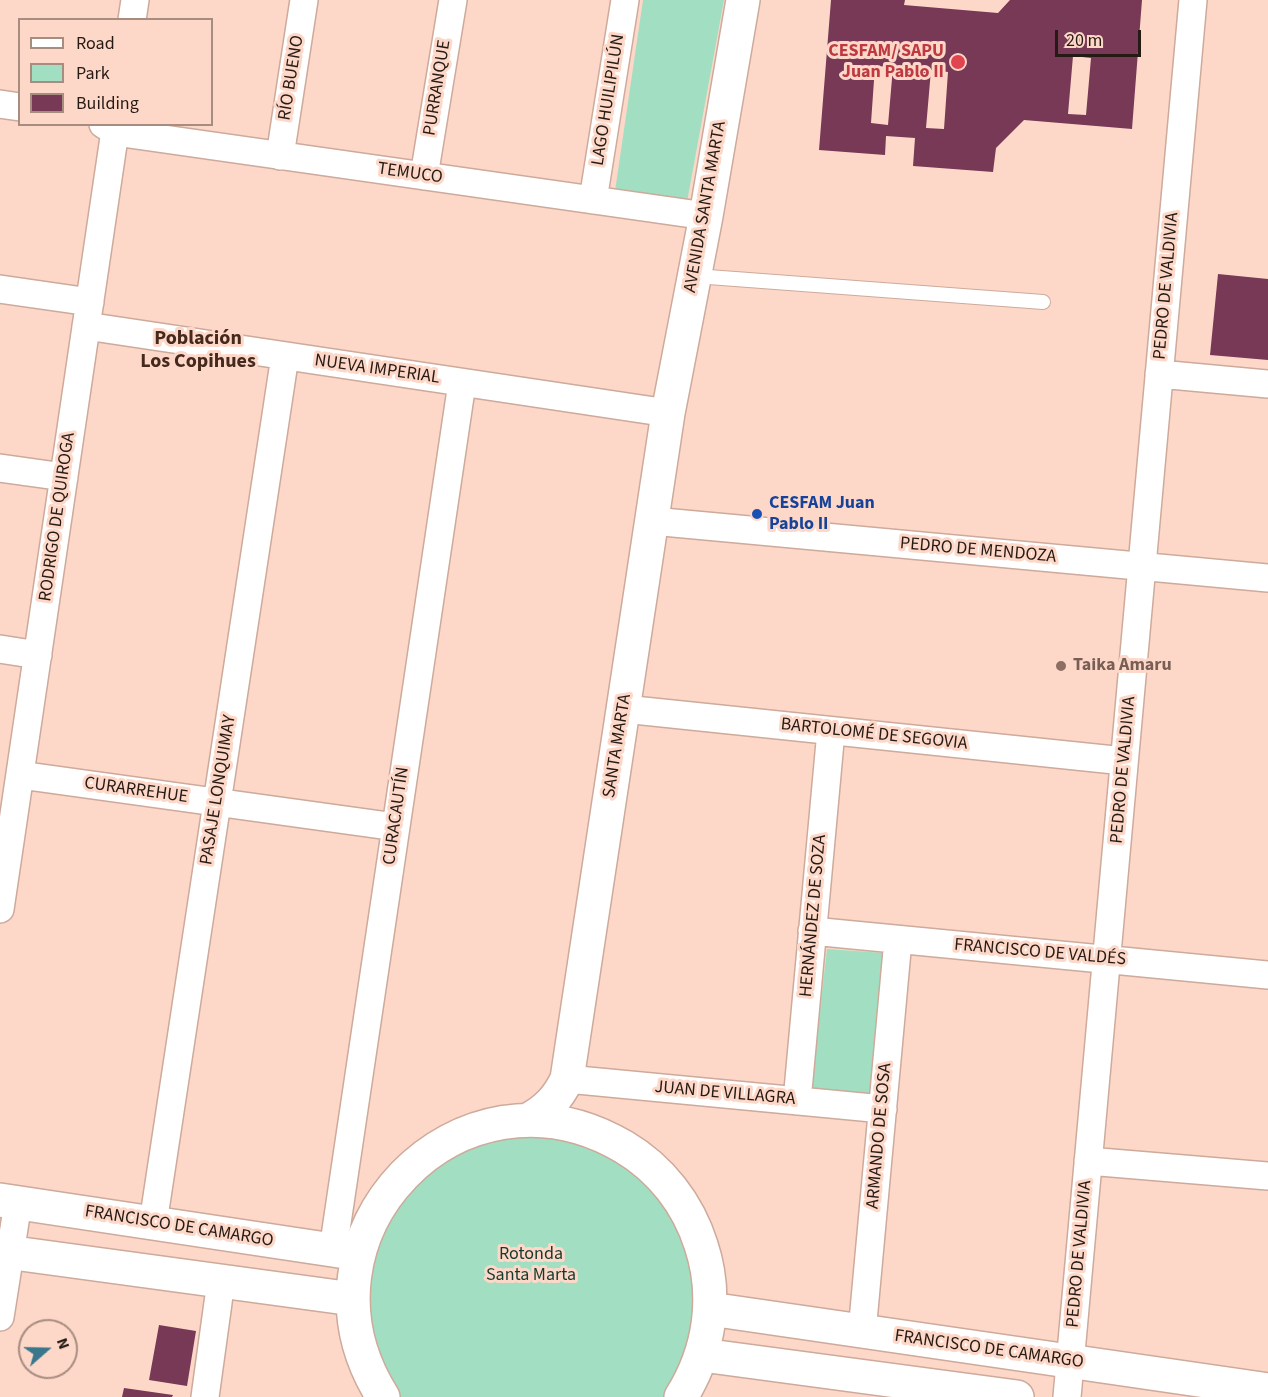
<!DOCTYPE html>
<html>
<head>
<meta charset="utf-8">
<style>
  body { margin:0 }
  #map { position:relative; width:1268px; height:1397px; overflow:hidden; background:#fdd8c8; font-family:"Source Sans 3",sans-serif }
  canvas { display:block }
  .legend { position:absolute; left:18px; top:18px; width:195px; height:108px; box-sizing:border-box; background:#fdd8c8; border:2px solid #a78c80; margin:0; padding:8px 10px; list-style:none; font-size:18px; color:#261a14 }
  .legend li { display:flex; align-items:center; gap:12px; height:30px }
  .legend b { width:30px; border:2px solid #a78c80 }
  .north { position:absolute; left:18px; top:1319px; width:60px; height:60px; box-sizing:border-box; background:#fdd8c8; border:2px solid #a78c80; border-radius:50%; rotate:70deg; font-size:16px; font-weight:700; line-height:24px; text-align:center; color:#261a14 }
  .north::after { content:''; display:block; margin:auto; width:21px; height:27px; background:#3a778d; clip-path:polygon(50% 0,100% 100%,50% 72%,0 100%) }
  .scale { position:absolute; left:1055px; top:30px; width:86px; height:27px; box-sizing:border-box; border:3px solid #261a14; border-top:0; padding-left:8px; font-size:18px; line-height:21px; white-space:nowrap; color:#261a14; -webkit-text-stroke:4px #fdd8c8; paint-order:stroke }
</style>
</head>
<body>
<div id="map">
<canvas width="1268" height="1397"></canvas>
<ul class="legend">
<li><b style="height:8px;background:#fff"></b>Road</li>
<li><b style="height:16px;background:#a2dfc2"></b>Park</li>
<li><b style="height:16px;background:#773956"></b>Building</li>
</ul>
<div class="north">N</div>
<div class="scale">20 m</div>
</div>
<script>
const ctx = document.querySelector('canvas').getContext('2d');
ctx.lineJoin = 'round';
function fillPath(path, color) {
  ctx.fillStyle = color;
  ctx.fill(path, 'evenodd');
}
function stroke(path, color, width, dash) {
  ctx.strokeStyle = color;
  ctx.lineWidth = width;
  ctx.lineCap = dash ? 'butt' : 'round';
  ctx.setLineDash(dash || []);
  ctx.stroke(path);
}
function label(font, color, halo, rows, align = 'center') {
  ctx.font = font + ' "Source Sans 3",sans-serif';
  ctx.lineWidth = 6;
  ctx.setLineDash([]);
  ctx.textBaseline = 'middle';
  ctx.strokeStyle = halo;
  ctx.fillStyle = color;
  for (const [text, x, y, turn = 0] of rows) {
    ctx.save();
    ctx.translate(x, y);
    ctx.rotate((+turn || 0) * Math.PI / 180);
    ctx.textAlign = isNaN(turn) ? turn : align;
    if (halo) ctx.strokeText(text, 0, 0);
    ctx.fillText(text, 0, 0);
    ctx.restore();
  }
}
fillPath(new Path2D(`
  M643 0H724L687 202 615 191Z
  M827 949 885 953 872 1103 810 1095Z
  M531 1134 590 1145 641 1176 678 1223 697 1280 694 1339 668 1397H395L378 1367 366 1279 385 1222 422 1175 473 1145Z`), '#a2dfc2');
fillPath(new Path2D(`
  M831 0H905L904 5 998 13 1010 0H1142L1132 129 1024 120 996 148 993 172 913 166 915 138 886 136 885 155 819 150ZM1073 56 1091 58 1086 115 1068 114ZM875 66 893 67 888 125 871 123ZM931 70 948 72 944 129 926 128Z
  M1218 274 1268 279V360L1210 355Z
  M159 1325 196 1331 187 1386 149 1380Z
  M124 1388 173 1395 172 1397H122Z`), '#773956');
const service = new Path2D(`
  M695 276 1043 302`);
const minor = new Path2D(`
  M132 20 135 0
  M0 104 20 107
  M103 124 115 132 706 216
  M280 156 304 0
  M424 176 453 0
  M593 200 625 0
  M0 289 90 302
  M86 326 668 413
  M1159 374 1268 384
  M0 468 64 477
  M652 521 1268 578
  M0 649 38 655
  M624 709 1124 761
  M20 775 396 827
  M0 909 116 124
  M812 931 1268 975
  M567 1079 883 1109
  M797 1101 831 731
  M1088 1161 1268 1176
  M153 1223 285 356
  M333 1250 462 383
  M0 1317 18 1203
  M862 1332 898 940
  M205 1397 221 1281
  M1067 1397 1193 0`);
const tertiary = new Path2D(`
  M528 1120C547 1110 558 1098 567 1079L668 413 706 216 743 0
  M0 1200 359 1254
  M0 1251 353 1299
  M710 1309 1268 1390
  M702 1355 1017 1397
  M383 1397C281 1236 460 1050 624 1147 661 1169 688 1204 701 1245 718 1296 710 1351 681 1397`);
stroke(service, '#cdaa9b', 16);
stroke(minor, '#cdaa9b', 30);
stroke(tertiary, '#cdaa9b', 36);
stroke(service, '#fff', 14);
stroke(minor, '#fff', 27);
stroke(tertiary, '#fff', 33);
for (const [x, y, r, color] of [
  [958,62,8,"#e0444e"],
  [757,514,6,"#1a4fb4"],
  [1061,666,6,"#8d6e63"]
]) {
  const dot = new Path2D();
  dot.arc(x, y, r, 0, 2 * Math.PI);
  ctx.fillStyle = color;
  ctx.fill(dot);
  stroke(dot, '#fdd8c8', 2);
}
label('bold 18px', '#be3a42', '#fdd8c8', [
  ["CESFAM/ SAPU",944,52],
  ["Juan Pablo II",944,73]
], 'right');
label('18px', '#261a14', '#fdd8c8', [
  ["RÍO BUENO",292,78,-81],
  ["PURRANQUE",438,88,-81],
  ["LAGO HUILIPILÚN",609,100,-81],
  ["TEMUCO",410,174,8],
  ["AVENIDA SANTA MARTA",706,207,-80],
  ["PEDRO DE VALDIVIA",1167,286,-85],
  ["NUEVA IMPERIAL",377,370,8],
  ["RODRIGO DE QUIROGA",58,517,-82],
  ["PEDRO DE MENDOZA",978,551,5],
  ["BARTOLOMÉ DE SEGOVIA",874,735,6],
  ["SANTA MARTA",618,746,-81],
  ["PEDRO DE VALDIVIA",1124,770,-85],
  ["PASAJE LONQUIMAY",219,790,-81],
  ["CURARREHUE",136,791,8],
  ["CURACAUTÍN",397,816,-82],
  ["HERNÁNDEZ DE SOZA",814,916,-85],
  ["FRANCISCO DE VALDÉS",1040,953,5],
  ["JUAN DE VILLAGRA",725,1094,5],
  ["ARMANDO DE SOSA",880,1136,-85],
  ["FRANCISCO DE CAMARGO",179,1227,9],
  ["PEDRO DE VALDIVIA",1080,1254,-85],
  ["FRANCISCO DE CAMARGO",989,1350,8]
]);
label('bold 18px', '#164399', '#fdd8c8', [
  ["CESFAM Juan",769,504],
  ["Pablo II",769,525]
], 'left');
label('bold 18px', '#785e54', '#fdd8c8', [
  ["Taika Amaru",1073,666]
], 'left');
label('18px', '#15392b', '#fdd8c8', [
  ["Rotonda",531,1255],
  ["Santa Marta",531,1276]
]);
label('bold 20px', '#45291d', '#fdd8c8', [
  ["Población",198,340],
  ["Los Copihues",198,363]
]);
</script>
</body>
</html>
